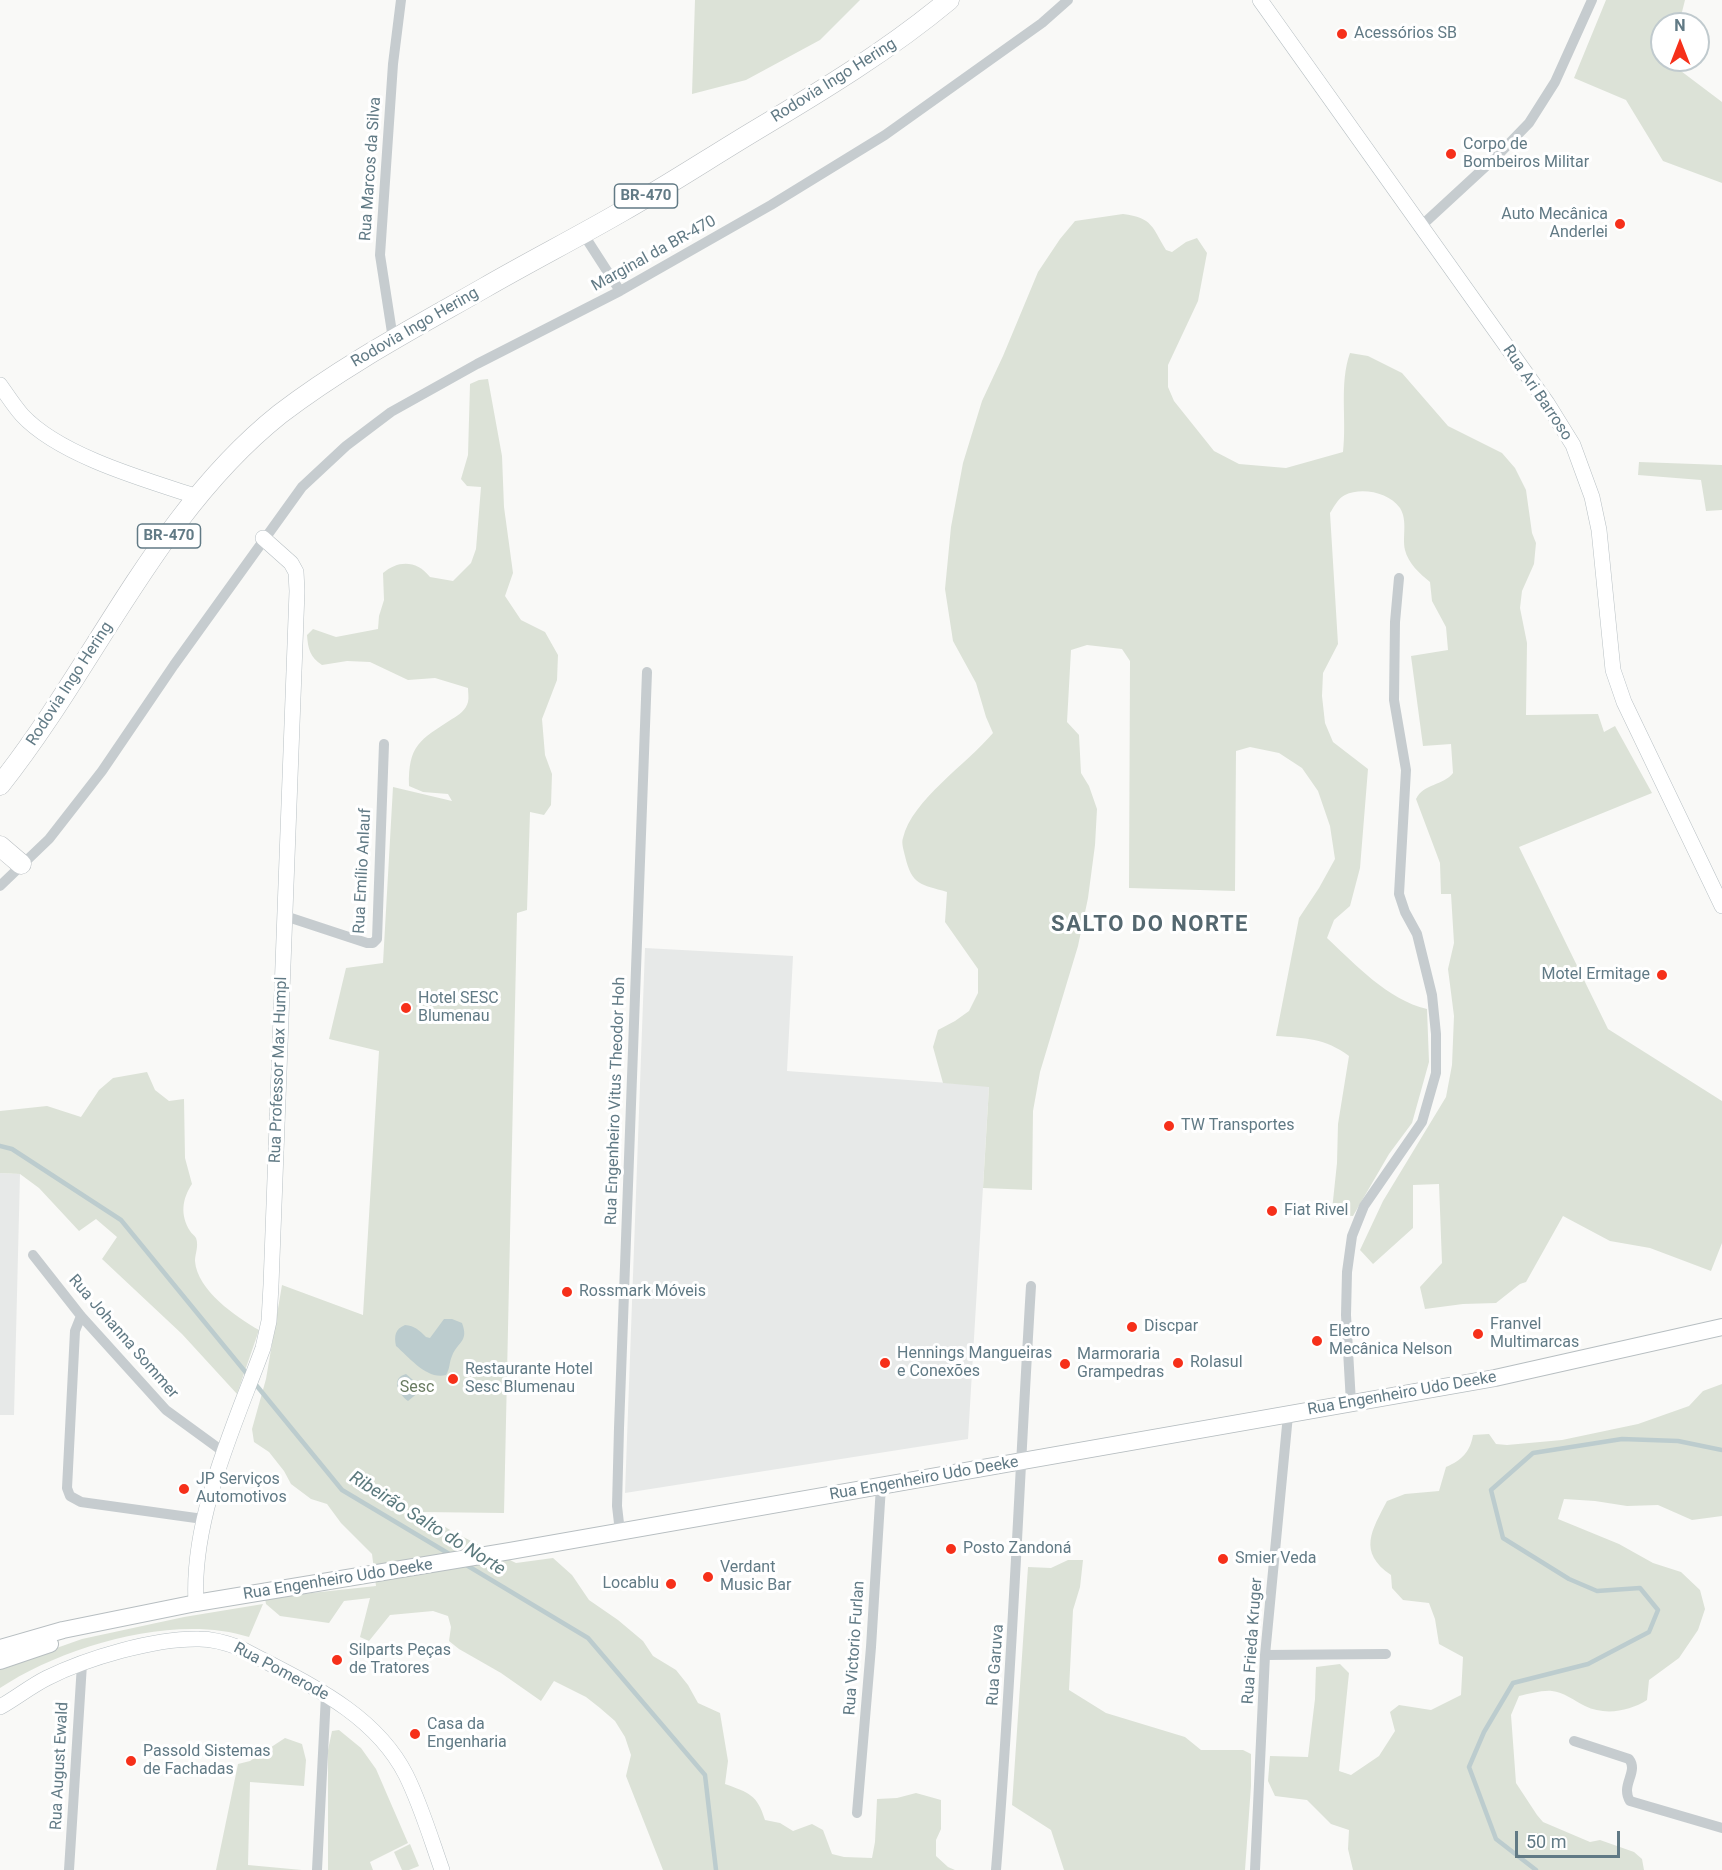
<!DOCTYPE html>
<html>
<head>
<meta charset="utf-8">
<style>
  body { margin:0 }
  #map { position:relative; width:1722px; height:1870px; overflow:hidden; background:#f9f9f7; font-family:Roboto,sans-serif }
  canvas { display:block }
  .north { position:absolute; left:1650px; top:12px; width:60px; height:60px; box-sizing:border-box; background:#fff; border:2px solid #c0cace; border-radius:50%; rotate:0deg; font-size:16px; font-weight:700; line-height:24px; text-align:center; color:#617a85 }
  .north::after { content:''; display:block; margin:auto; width:21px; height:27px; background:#f6301a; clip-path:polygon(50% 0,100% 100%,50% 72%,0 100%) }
  .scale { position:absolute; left:1515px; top:1831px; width:105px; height:27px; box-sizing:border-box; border:3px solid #617a85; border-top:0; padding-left:8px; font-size:18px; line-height:21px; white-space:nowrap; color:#617a85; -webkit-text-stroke:4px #fff; paint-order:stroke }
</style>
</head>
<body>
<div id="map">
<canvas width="1722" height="1870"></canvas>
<div class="north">N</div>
<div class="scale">50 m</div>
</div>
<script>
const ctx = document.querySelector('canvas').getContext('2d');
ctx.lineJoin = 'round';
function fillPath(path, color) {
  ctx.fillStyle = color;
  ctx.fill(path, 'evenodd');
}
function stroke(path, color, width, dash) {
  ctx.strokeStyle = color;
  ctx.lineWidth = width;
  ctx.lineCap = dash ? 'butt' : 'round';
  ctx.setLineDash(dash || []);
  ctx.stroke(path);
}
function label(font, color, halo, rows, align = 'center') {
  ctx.font = font + ' Roboto,sans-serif';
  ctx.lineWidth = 6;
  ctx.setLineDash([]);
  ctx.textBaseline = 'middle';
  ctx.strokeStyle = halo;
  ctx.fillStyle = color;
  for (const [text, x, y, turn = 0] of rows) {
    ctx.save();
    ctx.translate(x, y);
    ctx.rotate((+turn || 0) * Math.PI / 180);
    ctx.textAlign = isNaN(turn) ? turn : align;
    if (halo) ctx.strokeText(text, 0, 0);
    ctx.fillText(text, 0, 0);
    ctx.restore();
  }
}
fillPath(new Path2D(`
  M645 948 793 956 787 1071 989 1086 968 1439 625 1493Z
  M0 1173 20 1174 14 1415H0Z`), '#e7e9e8');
fillPath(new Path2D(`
  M695 0H860L820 40 746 80 692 94Z
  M1606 0H1685L1679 24H1662V60H1670L1669 62 1722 102V183L1663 161 1626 100 1574 78Z
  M1123 214C1153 218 1152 227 1166 250L1172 252 1186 242 1197 238 1207 253 1198 301 1168 365V387L1174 401 1214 451 1239 464 1286 468 1343 452C1347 419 1339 384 1350 353L1368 356 1402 373 1448 426 1502 453 1515 468 1526 490 1532 533 1536 543 1534 564 1522 591 1520 608 1527 643 1526 715 1598 714 1604 732 1615 726 1652 793 1519 847 1608 1029 1722 1101V1243L1711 1271 1650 1248 1610 1241 1563 1216 1526 1282 1520 1284 1496 1303 1463 1304 1425 1309 1420 1287 1442 1263 1439 1184 1413 1185V1228L1373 1264 1360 1250 1383 1201 1446 1097 1452 1065 1454 1016 1448 969 1454 943 1451 894H1441L1440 863 1416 799C1424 783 1443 786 1453 773L1451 744 1423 746 1411 656 1448 650 1446 627 1432 601 1430 582C1420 574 1408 563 1405 550 1402 537 1408 521 1400 508 1389 492 1361 487 1345 495 1338 498 1334 507 1330 513L1338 644 1323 673 1322 696 1325 723 1333 742 1368 769 1360 868 1350 906 1334 920 1327 938C1355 964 1388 1000 1427 1009L1429 1062 1412 1123 1389 1154 1353 1216 1335 1215 1332 1210 1337 1163 1338 1124 1349 1056C1325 1038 1305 1038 1276 1036L1299 918 1319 888 1335 859 1330 826 1318 791 1302 768 1279 753 1250 747 1236 751 1235 891 1129 888 1130 661 1122 649 1087 645 1071 650 1067 722 1079 735 1081 773 1089 786 1097 809 1095 845 1088 898 1078 946 1040 1072 1033 1111 1032 1190 983 1188 989 1087 943 1083 933 1047 938 1030 955 1021 969 1011 978 993V969L945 922 947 892C921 884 912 886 905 856 904 851 901 843 903 838 912 800 967 764 993 733L986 717 976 683 953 641 945 589 951 527 963 463 982 401 1003 356 1038 272 1060 239 1075 221Z
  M488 379 502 456 504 507 513 573 505 596 521 620 545 632 558 655 557 680 542 719 545 755 552 774 551 805 544 815 530 812 527 910 517 913 504 1513 421 1512 455 1533 516 1563 553 1558 572 1575 589 1600 618 1620 643 1641 653 1656 676 1670 688 1685 698 1703 720 1713 728 1761 725 1784C749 1793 757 1794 765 1820L780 1823 793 1831 812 1824 823 1830 832 1854 844 1857 872 1858 875 1842 877 1799 897 1798 916 1793 941 1800V1829L936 1840V1856L948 1867 955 1870H663L626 1776 631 1755 625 1737 615 1721 600 1708 586 1697 554 1681 541 1701 501 1673 459 1649 449 1641 451 1627 448 1616 433 1611 390 1615 369 1641 360 1637 370 1598 344 1601 329 1623 280 1616 266 1604 265 1598 376 1586 372 1554 341 1523 327 1504 311 1499 291 1484 284 1471 269 1452 254 1442 252 1429 266 1379 282 1285 363 1315 379 1051 329 1039 346 968 383 963 393 787 452 801 448 794 423 792 409 786C408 745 420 740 452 719 459 715 466 710 468 702 469 698 468 692 468 688L435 678 408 680 370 662 347 661 322 665C310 657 308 649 307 635L313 629 336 637 378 629 379 616 384 600 383 573C398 560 417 560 430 577L453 581 471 563 476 549 481 487 467 486 461 479 468 455 470 384 479 380Z
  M1639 462 1722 465V510L1706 511 1701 480 1638 475Z
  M147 1072 155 1090 169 1101 184 1099 185 1158 192 1184C182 1199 180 1215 190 1231 192 1234 194 1235 196 1238 199 1246 195 1254 195 1261 197 1290 236 1317 259 1330L237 1394 182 1334 102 1259 117 1237 96 1219 79 1231 39 1188 20 1174 0 1173V1111L47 1106 81 1117 99 1090 113 1078Z
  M1722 1384V1516L1692 1520 1658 1505 1627 1506 1595 1501 1564 1499 1558 1519 1619 1544 1653 1563 1681 1572 1700 1590 1705 1609 1698 1630 1679 1658 1649 1680 1647 1700C1630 1711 1605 1716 1585 1706 1575 1701 1563 1692 1552 1691 1542 1690 1529 1694 1519 1696L1511 1715 1516 1783 1537 1815 1543 1822 1590 1842 1600 1840 1634 1852 1642 1859 1644 1870H1353L1348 1849 1349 1830 1331 1824 1307 1800 1275 1796 1268 1781 1270 1756 1308 1757 1315 1699 1316 1667 1340 1664 1349 1673 1339 1771 1351 1775 1379 1756 1395 1731 1390 1712 1399 1705 1431 1710 1461 1695 1463 1657 1439 1644 1435 1619 1429 1603 1403 1600 1392 1588 1391 1575C1357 1552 1372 1530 1387 1501L1405 1494 1439 1491 1446 1467C1462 1460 1470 1452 1473 1435L1489 1434 1496 1444 1507 1445 1562 1440 1638 1424 1689 1406 1703 1391Z
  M1068 1560H1083L1080 1587 1073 1610 1069 1690 1106 1713 1185 1737 1201 1750H1243L1251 1754V1786L1245 1870H1064L1051 1830 1012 1805 1028 1567 1051 1568Z
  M263 1604 249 1637C175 1613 63 1646 0 1688V1668L82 1639 184 1617Z
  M339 1730 361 1748 376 1769 408 1843 370 1862 373 1870H328V1750L332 1731Z
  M285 1738 302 1744 306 1760 304 1786 250 1782 248 1865 302 1870H216L238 1764 250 1761Z
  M410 1844 419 1866 409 1870H402L394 1852Z`), '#dce2d7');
fillPath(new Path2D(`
  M444 1319H452L462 1323C469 1342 458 1341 452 1356 449 1363 450 1369 446 1375 427 1380 410 1358 396 1346 394 1336 395 1329 405 1325 415 1326 419 1330 426 1337L430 1338Z
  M406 1374 420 1386 419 1392 408 1401C399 1395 390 1378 406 1374Z`), '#bcccce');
stroke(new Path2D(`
  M0 1146 12 1149 121 1220 342 1490 451 1555
  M463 1563 588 1638 705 1775 716 1870
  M1536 1870 1496 1839 1469 1767 1484 1732 1513 1683 1588 1664 1649 1632 1658 1610 1640 1588 1597 1591 1569 1579 1503 1538 1491 1490 1533 1453 1622 1439 1678 1441 1722 1450`), '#bcccce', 4.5);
const secondary = new Path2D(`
  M1260 0 1547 403 1573 445 1592 497 1599 530 1613 670 1624 702 1722 906
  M0 385C7 395 14 406 22 415 60 456 146 480 198 497
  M196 1603C191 1518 234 1427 263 1348L269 1321 271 1285 297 591 296 572 291 563 263 538
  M0 1707C16 1698 31 1686 47 1678 87 1658 155 1638 199 1639 213 1639 227 1643 240 1648 301 1681 373 1710 406 1775 421 1805 431 1839 442 1870`);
const primary = new Path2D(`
  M0 1648 63 1630 196 1603 510 1551 1495 1378 1722 1327
  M0 1661 50 1644`);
const highway = new Path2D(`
  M0 785C96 664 157 512 280 414 344 365 414 328 484 288 529 262 576 238 621 212 667 186 711 157 756 130 823 90 889 50 949 0
  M0 846 21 864`);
stroke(secondary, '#b8c0c4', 16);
stroke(primary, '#b7bec1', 18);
stroke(highway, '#b9bec1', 21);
stroke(new Path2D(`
  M1420 227 1497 156 1529 123 1555 82 1592 0
  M582 232 620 291
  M393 339 380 255 393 64 401 0
  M0 886 49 839 102 771 174 665 302 487 346 446 391 412 477 364 620 291 771 205 885 135 1042 23 1068 0
  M285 916 367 943H373L377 939 384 744
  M33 1255 81 1316 166 1410 225 1453
  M81 1316 75 1331 67 1488 70 1496 81 1502 203 1519
  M1351 1403 1346 1315 1347 1272 1352 1236 1364 1206 1422 1122 1436 1073V1034L1432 995 1417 934 1405 912 1399 894 1406 770 1394 700 1395 622 1399 578
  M620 1532 617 1506 619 1428 647 672
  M1265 1655 1386 1654
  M1574 1741 1629 1759C1639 1772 1620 1785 1630 1801L1722 1828
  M857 1813 871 1647 881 1486
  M69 1870 82 1664
  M317 1870 326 1695
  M996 1870C1012 1676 1019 1481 1031 1286
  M1255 1870 1265 1655 1288 1415`), '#c6cccf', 10);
stroke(secondary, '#fff', 15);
stroke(primary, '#fff', 16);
stroke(highway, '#fff', 20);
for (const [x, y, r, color] of [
  [1342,34,6,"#f6301a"],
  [1451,154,6,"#f6301a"],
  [1620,224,6,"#f6301a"],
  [1662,975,6,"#f6301a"],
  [406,1008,6,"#f6301a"],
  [1169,1126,6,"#f6301a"],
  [1272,1211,6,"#f6301a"],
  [567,1292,6,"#f6301a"],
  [1132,1327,6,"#f6301a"],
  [1478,1334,6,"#f6301a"],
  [1317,1341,6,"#f6301a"],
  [885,1363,6,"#f6301a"],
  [1178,1363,6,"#f6301a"],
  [1065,1364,6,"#f6301a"],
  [453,1379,6,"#f6301a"],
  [184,1489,6,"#f6301a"],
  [951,1549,6,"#f6301a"],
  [1223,1559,6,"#f6301a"],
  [708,1577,6,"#f6301a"],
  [671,1584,6,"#f6301a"],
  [337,1660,6,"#f6301a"],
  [415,1734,6,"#f6301a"],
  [131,1761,6,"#f6301a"]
]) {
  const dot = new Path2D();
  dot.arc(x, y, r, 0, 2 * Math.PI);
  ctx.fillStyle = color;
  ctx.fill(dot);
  stroke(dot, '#fff', 2);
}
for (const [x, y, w] of [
  [646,196,63],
  [169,536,63]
]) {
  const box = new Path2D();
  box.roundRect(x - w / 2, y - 12, w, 24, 4.5);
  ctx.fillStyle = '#fff';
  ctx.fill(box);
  stroke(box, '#617a85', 1.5);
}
label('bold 15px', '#617a85', null, [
  ["BR-470",646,196],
  ["BR-470",169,536]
]);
label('16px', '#617a85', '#fff', [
  ["Acessórios SB",1354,34],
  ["Corpo de",1463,145],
  ["Bombeiros Militar",1463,163],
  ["Auto Mecânica",1608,215,"right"],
  ["Anderlei",1608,233,"right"],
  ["Motel Ermitage",1650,975,"right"],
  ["Hotel SESC",418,999],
  ["Blumenau",418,1017],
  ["TW Transportes",1181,1126],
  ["Fiat Rivel",1284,1211],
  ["Rossmark Móveis",579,1292],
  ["Franvel",1490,1325],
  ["Multimarcas",1490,1343],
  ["Discpar",1144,1327],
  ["Eletro",1329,1332],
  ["Mecânica Nelson",1329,1350],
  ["Hennings Mangueiras",897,1354],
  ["e Conexões",897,1372],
  ["Marmoraria",1077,1355],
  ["Grampedras",1077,1373],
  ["Rolasul",1190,1363],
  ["Restaurante Hotel",465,1370],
  ["Sesc Blumenau",465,1388],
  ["JP Serviços",196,1480],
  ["Automotivos",196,1498],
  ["Posto Zandoná",963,1549],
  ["Smier Veda",1235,1559],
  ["Verdant",720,1568],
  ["Music Bar",720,1586],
  ["Locablu",659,1584,"right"],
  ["Silparts Peças",349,1651],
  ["de Tratores",349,1669],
  ["Casa da",427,1725],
  ["Engenharia",427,1743],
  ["Passold Sistemas",143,1752],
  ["de Fachadas",143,1770]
], 'left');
label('16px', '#617a85', '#fff', [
  ["Rodovia Ingo Hering",834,81,-32],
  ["Rua Marcos da Silva",371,169,-86],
  ["Marginal da BR-470",654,254,-29],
  ["Rodovia Ingo Hering",415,328,-30],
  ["Rua Ari Barroso",1537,393,56],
  ["Rodovia Ingo Hering",70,684,-57],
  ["Rua Emílio Anlauf",363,871,-87],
  ["Rua Professor Max Humpl",279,1070,-88],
  ["Rua Engenheiro Vitus Theodor Hoh",616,1101,-88],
  ["Rua Johanna Sommer",123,1337,49],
  ["Rua Engenheiro Udo Deeke",1402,1394,-10],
  ["Rua Engenheiro Udo Deeke",924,1479,-10],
  ["Rua Engenheiro Udo Deeke",338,1580,-9],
  ["Rua Frieda Kruger",1253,1641,-86],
  ["Rua Victorio Furlan",855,1648,-86],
  ["Rua Garuva",996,1665,-86],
  ["Rua Pomerode",281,1672,28],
  ["Rua August Ewald",60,1766,-87]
]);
label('16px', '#697b61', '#fff', [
  ["Sesc",417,1388]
]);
label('italic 18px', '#5c7a7e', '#fff', [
  ["Ribeirão Salto do Norte",427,1524,32]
]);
ctx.letterSpacing = '1.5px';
label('bold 22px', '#54676f', '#fff', [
  ["SALTO DO NORTE",1150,925]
]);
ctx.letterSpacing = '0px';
</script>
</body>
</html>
